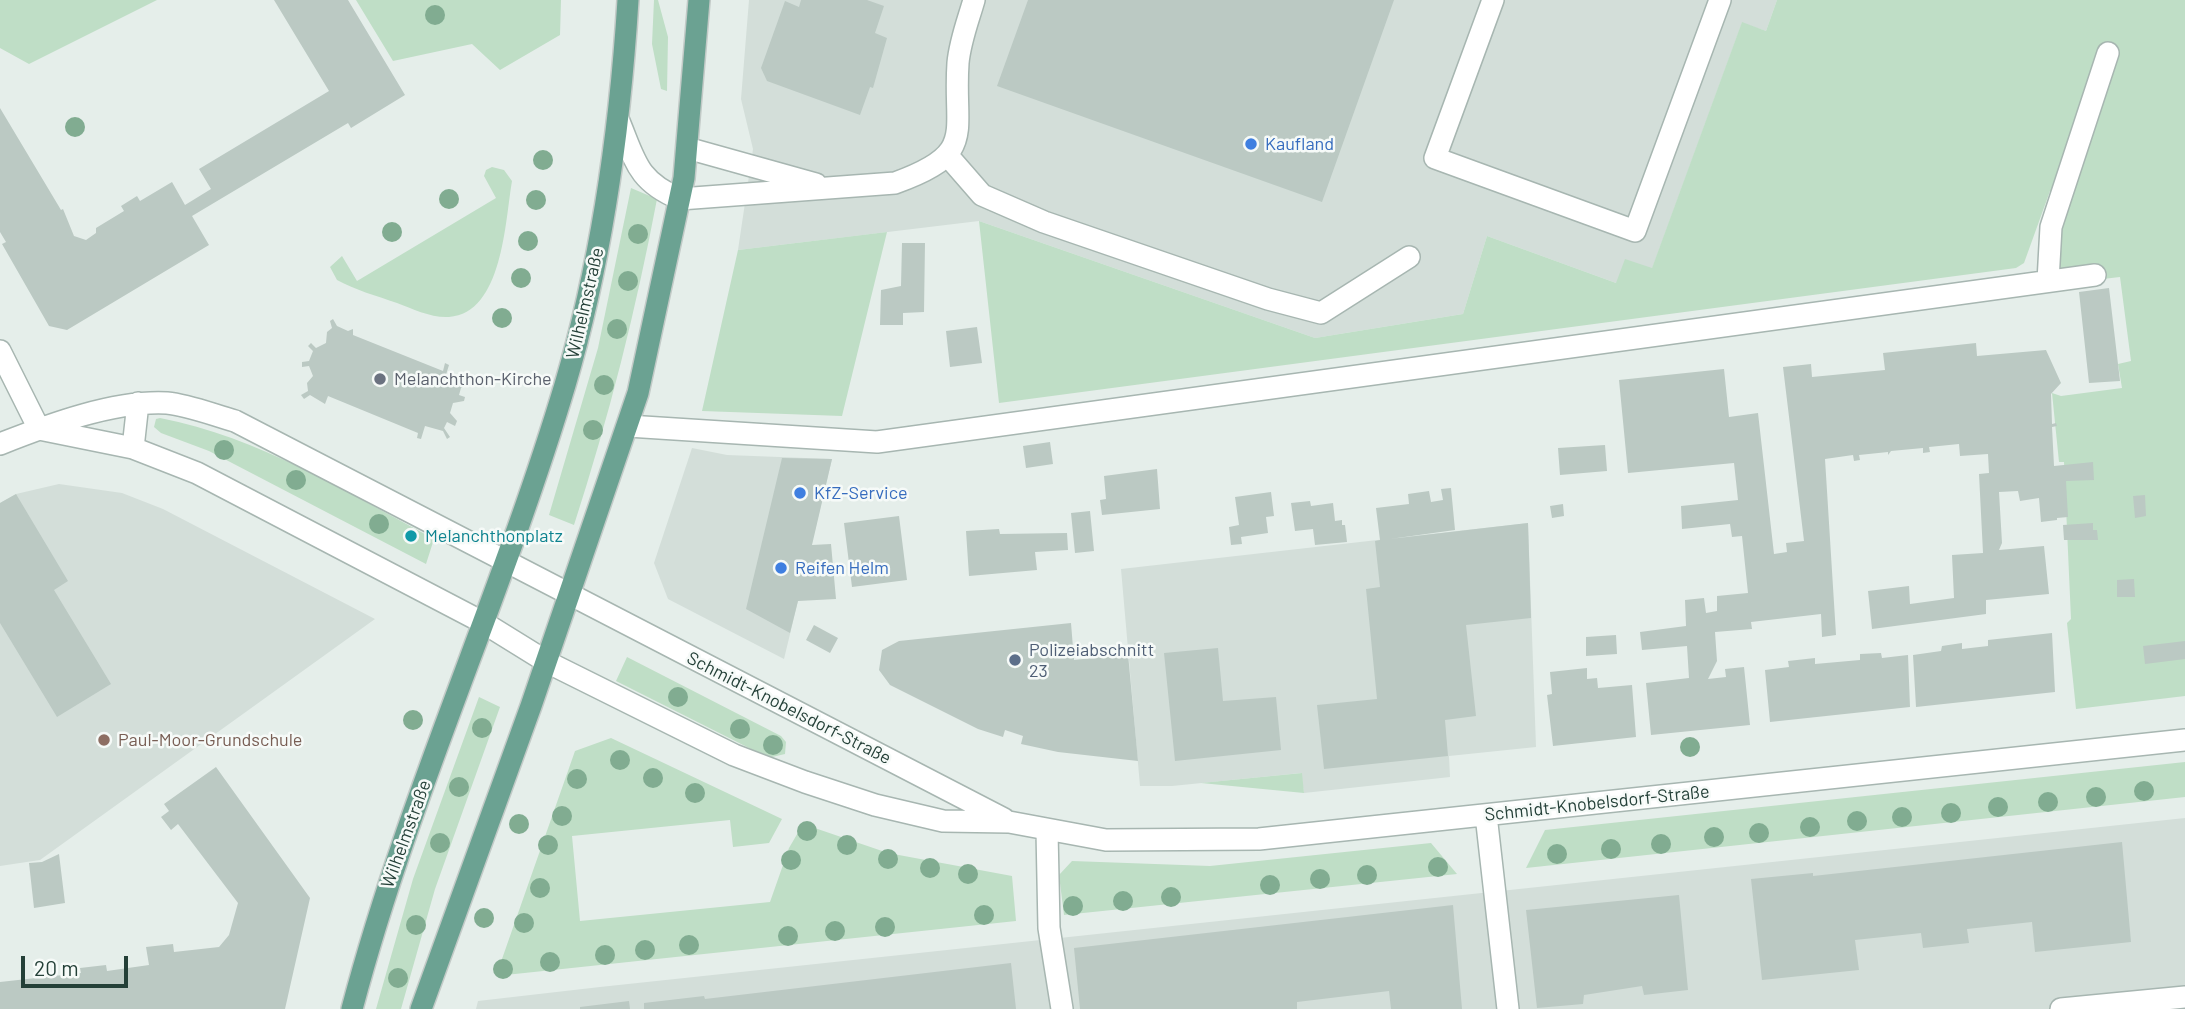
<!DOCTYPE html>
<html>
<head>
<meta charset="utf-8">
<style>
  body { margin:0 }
  #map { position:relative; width:2185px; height:1009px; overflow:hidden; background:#e5eeea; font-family:Barlow,sans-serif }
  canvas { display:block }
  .scale { position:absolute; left:21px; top:956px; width:107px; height:32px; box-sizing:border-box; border:4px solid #244038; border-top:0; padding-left:9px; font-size:21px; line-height:24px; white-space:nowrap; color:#244038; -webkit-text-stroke:5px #f6faf8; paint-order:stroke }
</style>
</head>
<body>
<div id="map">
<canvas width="2185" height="1009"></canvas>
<div class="scale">20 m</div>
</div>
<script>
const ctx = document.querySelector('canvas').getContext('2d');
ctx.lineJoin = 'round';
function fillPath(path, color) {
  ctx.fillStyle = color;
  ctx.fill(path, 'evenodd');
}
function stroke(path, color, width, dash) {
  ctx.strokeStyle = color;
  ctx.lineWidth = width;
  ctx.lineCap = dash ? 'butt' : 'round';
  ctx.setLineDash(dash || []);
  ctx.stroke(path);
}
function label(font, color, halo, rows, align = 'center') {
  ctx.font = font + ' Barlow,sans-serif';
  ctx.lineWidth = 5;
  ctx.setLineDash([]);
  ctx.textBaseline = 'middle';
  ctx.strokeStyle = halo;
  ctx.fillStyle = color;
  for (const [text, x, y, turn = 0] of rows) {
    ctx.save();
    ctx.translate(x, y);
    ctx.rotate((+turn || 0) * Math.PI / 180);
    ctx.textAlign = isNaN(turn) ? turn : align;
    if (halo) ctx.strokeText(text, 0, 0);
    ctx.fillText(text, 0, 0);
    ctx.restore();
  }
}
fillPath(new Path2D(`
  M749 0H1777L1766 31 1742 23 1652 269 1616 283 1487 236 1463 314 1315 338 979 221 738 250 753 149 741 99Z
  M692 448 727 455 832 459 784 659 668 599 654 563Z
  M59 484 122 493 163 509 375 619 40 860 0 866V503L16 494Z
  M1528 523 1536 747 1449 756 1450 777 1304 793 1301 773 1172 786H1140L1121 569Z
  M2185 818V1009H476L478 1001 600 987Z`), '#d3ded9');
fillPath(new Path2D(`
  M0 0H157L29 64 0 48Z
  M356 0H561L560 35 500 70 472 44 393 61Z
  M654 0H658L668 37 667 91 661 89 652 44Z
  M1777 0H2185V696L2076 709 2067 623 2071 619 2064 462H2059L2052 393 2061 396 2122 388 2118 364 2131 361 2120 277 2060 284 2050 191 2024 263 2016 268 999 403 979 221 1315 338 1463 314 1487 236 1616 283 1625 259 1652 268 1742 22 1766 31Z
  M492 167 504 170 512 181C505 221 503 313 449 317 431 318 413 309 397 303 377 296 355 290 337 280L330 267 342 256 357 281 496 198 484 176 486 170Z
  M631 188 657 199C636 310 609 417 574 525L549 515 598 348Z
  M887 232 842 416 702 411 738 250Z
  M160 418C259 437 346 492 434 539L426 564 209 451 161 433 154 427 156 419Z
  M627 657 781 736 786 742 785 754 772 757 753 750 616 681Z
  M479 697 500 707 435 889 401 1009H376L413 879Z
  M611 738 782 819 769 843 733 847 730 820 572 836 580 921 770 902 789 848 803 824 888 853 1012 876 1016 921 496 976 575 751Z
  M2185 762V797L1526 868 1545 830Z
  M1302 773 1304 793 1201 783Z
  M1431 843 1457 874 1064 915 1059 875 1072 861 1210 866Z`), '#bfdec6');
fillPath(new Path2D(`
  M274 0H348L405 95 351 128 348 123 192 216 209 245 67 330 49 326 2 244 6 242 0 232V108L61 210 63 209 74 236 86 240 96 233V228L124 211 121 206 137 196 140 201 172 182 185 205 211 189 199 169 329 91Z
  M801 0H867L884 6 875 33 887 38 873 88 870 87 860 115 767 81 761 68 785 1 799 7Z
  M1028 0H1394L1322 202 997 86Z
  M902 243H925L924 312 903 313V325H880L881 290 901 286Z
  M2109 288 2120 381 2089 383 2079 292Z
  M333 319 337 326 348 331 353 329V335L443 371 445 363 449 365 445 378 460 384 466 381 468 384 461 388 459 395 465 397 464 401 453 403 450 413 457 421 455 426 447 422 444 428 450 437 447 439 443 431 425 426 421 439 417 438 418 433 328 396 325 404 310 395 304 399 301 395 308 391 307 383 313 376 309 366 302 367V362L309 361 313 351 308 346 311 343 316 348 326 343 327 332 332 328 330 321Z
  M977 327 982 363 950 367 946 331Z
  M1976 343 1977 356 2046 350 2061 383 2051 394 2052 424 2056 423 2057 426 2052 427 2054 466 2093 462 2094 480 2066 481 2068 517 2057 518V520L2041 522 2039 498 2020 501 2018 491 1999 492 2002 543 1999 550 2044 546 2049 594 1986 600V614L1872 629 1868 591 1909 586 1910 604 1954 598 1952 555 1983 553 1979 474 1989 473 1988 454 1960 456 1959 444 1929 447 1930 452 1923 453V448L1891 451 1888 455V452L1859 455 1860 460 1854 461 1853 455 1825 459 1836 635 1822 637 1821 614 1751 622 1752 629 1715 632 1717 661 1708 679 1726 677 1725 669 1744 667 1750 725 1651 735 1646 683 1689 678 1687 646 1642 650 1640 632 1686 626 1685 600 1704 598 1706 613 1717 611V596L1748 593 1742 536 1732 537 1730 524 1682 529 1681 506 1738 500 1734 463 1628 473 1619 380 1724 369 1729 417 1758 413 1774 554 1787 552 1786 543 1804 541 1783 367 1811 364 1812 377 1885 370 1883 353Z
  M1050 442 1053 464 1026 468 1023 446Z
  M1605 445 1607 471 1560 475 1558 448Z
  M782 458 832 459 812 545 831 544 836 599 798 601 790 633 746 609Z
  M1157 469 1160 509 1102 515 1100 500 1106 499 1104 476Z
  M1451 488 1455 530 1390 539 1528 523 1531 618 1466 625 1476 716 1445 720 1448 756 1324 769 1317 705 1377 699 1366 589 1380 587 1375 541 1380 540 1376 508 1409 504 1408 494 1429 491 1431 502 1443 500 1441 489Z
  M1271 492 1274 516 1266 517 1268 533 1241 537 1242 544 1231 545 1229 527 1239 525 1235 497Z
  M16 494 68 581 54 590 111 684 57 717 0 623V503Z
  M2145 495 2146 516 2135 518 2133 496Z
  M1310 501 1311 506 1333 503 1335 521 1342 520V525H1345L1347 542 1315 545 1313 529 1295 531 1291 503Z
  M1563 504 1564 516 1552 518 1550 506Z
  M1090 511 1094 551 1075 553 1071 513Z
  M899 516 907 580 852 587 844 523Z
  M2093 523V530H2097L2098 540H2064L2063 525Z
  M999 529 1000 534 1067 533 1068 550 1035 552 1037 570 969 576 966 531Z
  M2134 579 2135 597H2117V580Z
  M1071 623 1074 660 1128 654 1138 761 1058 752 1021 744 1023 736 1005 730 1003 737 978 729 890 685 879 670 882 650 899 641Z
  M814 625 838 638 830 653 806 640Z
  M2052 633 2055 692 1916 707 1913 655 1941 651 1942 646 1962 643V649L1988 646V640Z
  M1616 635 1617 654 1586 656V637Z
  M2185 641V659L2145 664 2143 646Z
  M1218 648 1223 701 1276 697 1281 750 1175 761 1164 653Z
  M1881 653 1882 658 1908 655 1910 707 1770 722 1765 670 1789 667 1788 661 1815 658V664L1860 660V654Z
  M1587 668V679L1597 678 1598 688 1632 685 1636 737 1553 746 1547 695 1552 694 1550 672Z
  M216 767 310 898 285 1009H0V982L81 973 80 968 106 965 107 971 149 965 146 947 173 944 174 952 219 947 229 935 238 903 178 824 171 830 161 817 169 811 164 804Z
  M2122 842 2131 942 2035 952 2032 922 1967 929 1969 943 1923 948 1921 933 1855 940 1859 970 1762 980 1751 879 1813 873V876Z
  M59 854 65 903 34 908 29 863 42 862Z
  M1679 895 1688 990 1644 995 1642 986 1584 995 1583 1004 1537 1008 1526 910Z
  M1453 905 1462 1009H1391L1389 991 1297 1002V1009H1080L1074 948Z
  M1011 963 1016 1009H644V1003L704 996 705 999Z
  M629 1001 630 1009H580V1007Z`), '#bbc9c3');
const minor = new Path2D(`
  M1493 0 1435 158 1635 231 1720 0
  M618 119C635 159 636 181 680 199L895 183C978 153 953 134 958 63 960 41 968 21 974 0
  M687 148 816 184
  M948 156 982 195 1044 222 1268 299 1321 313 1409 257
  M2048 281 2051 227 2108 53
  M0 351 39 429
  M628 426 877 442 2095 275
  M39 429 133 448 197 473 484 623 547 662 734 755 805 782 875 805 943 821 1009 822 1106 840 1259 839 2185 740
  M0 444C48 425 115 400 167 403 189 405 213 415 235 421L1004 819
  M133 448 138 403
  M1486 815 1508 1009
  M1047 831 1049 928 1062 1009
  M2061 1009 2185 997`);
const major = new Path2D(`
  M352 1009C408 796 502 596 565 385 602 260 620 129 628 0
  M421 1009 531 706 638 393 684 178 699 0`);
stroke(minor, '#a7b6b1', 24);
stroke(major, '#c2cac7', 24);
stroke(minor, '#fff', 21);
stroke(major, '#6ba292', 21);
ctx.fillStyle = '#81ac91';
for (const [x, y] of [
  [435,15],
  [75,127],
  [543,160],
  [449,199],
  [536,200],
  [392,232],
  [638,234],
  [528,241],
  [521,278],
  [628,281],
  [502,318],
  [617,329],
  [604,385],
  [593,430],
  [224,450],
  [296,480],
  [379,524],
  [678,697],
  [413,720],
  [482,728],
  [740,729],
  [773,745],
  [1690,747],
  [620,760],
  [653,778],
  [577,779],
  [459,787],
  [2144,791],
  [695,793],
  [2096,797],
  [2048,802],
  [1998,807],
  [1951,813],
  [562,816],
  [1902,817],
  [1857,821],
  [519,824],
  [1810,827],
  [807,831],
  [1759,833],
  [1714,837],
  [440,843],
  [1661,844],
  [548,845],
  [847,845],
  [1611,849],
  [1557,854],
  [888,859],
  [791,860],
  [1438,867],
  [930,868],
  [968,874],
  [1367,875],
  [1320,879],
  [1270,885],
  [540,888],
  [1171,897],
  [1123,901],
  [1073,906],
  [984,915],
  [484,918],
  [524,923],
  [416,925],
  [885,927],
  [835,931],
  [788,936],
  [689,945],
  [645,950],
  [605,955],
  [550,962],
  [503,969],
  [398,978]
]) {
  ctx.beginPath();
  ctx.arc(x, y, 10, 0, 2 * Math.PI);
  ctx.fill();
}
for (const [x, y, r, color] of [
  [1251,144,7,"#3f7fe0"],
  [380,379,7,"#6b7280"],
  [800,493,7,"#3f7fe0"],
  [411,536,7,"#0f9aa8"],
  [781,568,7,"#3f7fe0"],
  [1015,660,7,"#5c6f8a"],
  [104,740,7,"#8d6e63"]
]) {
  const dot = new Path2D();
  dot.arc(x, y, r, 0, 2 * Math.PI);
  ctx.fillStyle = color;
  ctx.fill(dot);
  stroke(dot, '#f6faf8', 2.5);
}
label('18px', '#366cbe', '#f6faf8', [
  ["Kaufland",1265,144],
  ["KfZ-Service",814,493],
  ["Reifen Helm",795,568]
], 'left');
label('18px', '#244038', '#f6faf8', [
  ["Wilhelmstraße",585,303,-77],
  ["Schmidt-Knobelsdorf-Straße",789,708,27],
  ["Schmidt-Knobelsdorf-Straße",1597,803,-6],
  ["Wilhelmstraße",406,834,-70]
]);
label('18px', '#5b616d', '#f6faf8', [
  ["Melanchthon-Kirche",394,379]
], 'left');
label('18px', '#0d838f', '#f6faf8', [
  ["Melanchthonplatz",425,536]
], 'left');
label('18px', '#4e5e75', '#f6faf8', [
  ["Polizeiabschnitt",1029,650],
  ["23",1029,671]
], 'left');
label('18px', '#785e54', '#f6faf8', [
  ["Paul-Moor-Grundschule",118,740]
], 'left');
</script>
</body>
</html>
